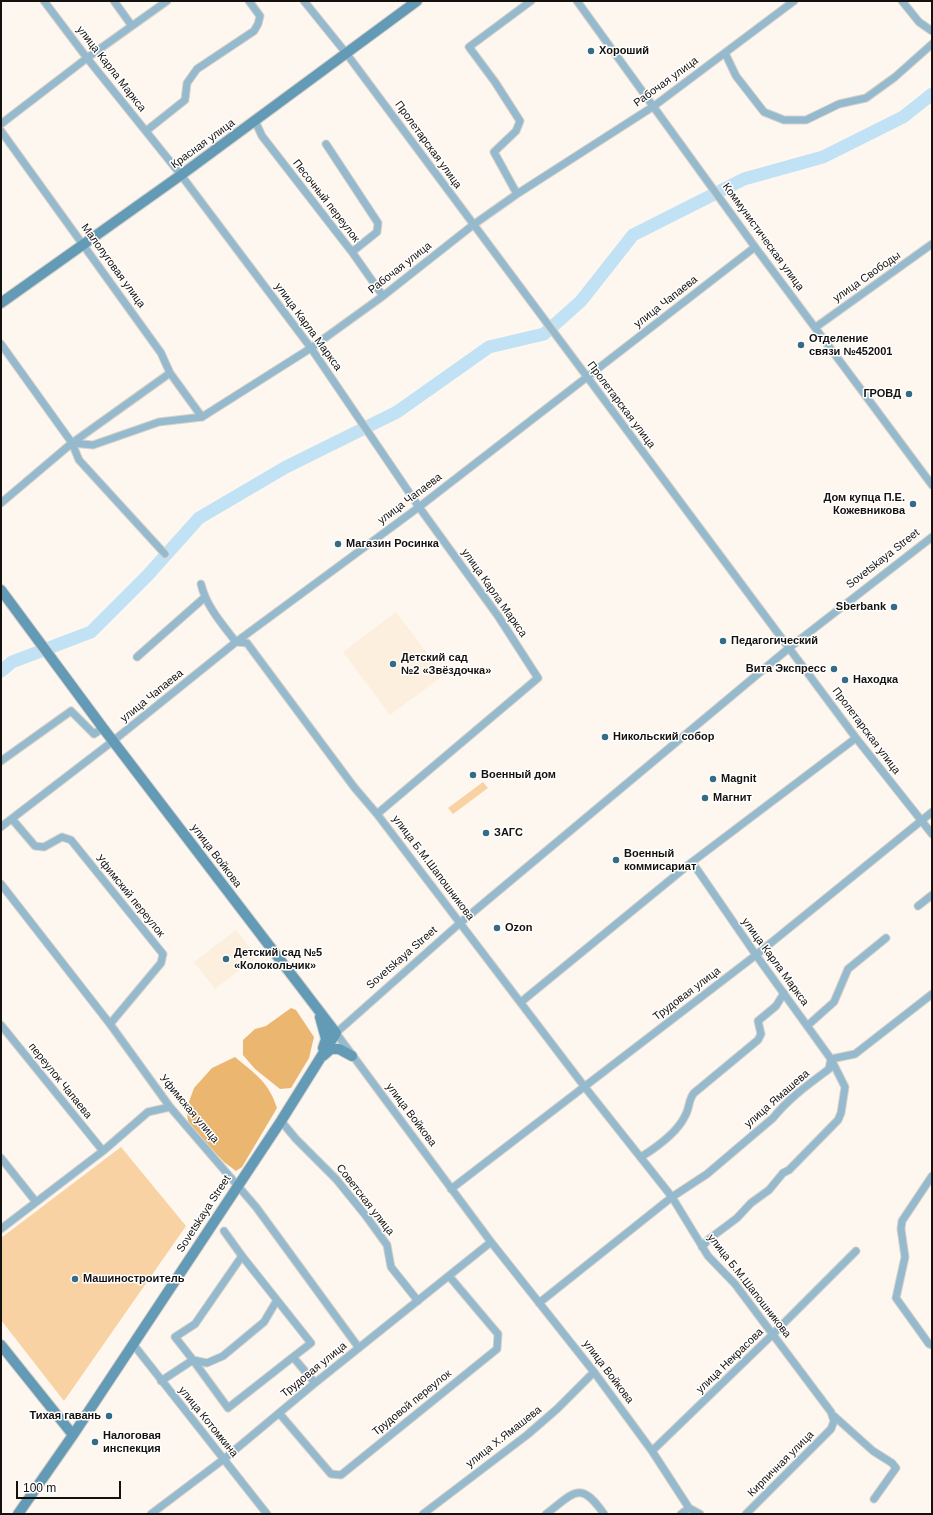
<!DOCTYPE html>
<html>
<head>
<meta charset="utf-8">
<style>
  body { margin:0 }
  #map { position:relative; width:933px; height:1515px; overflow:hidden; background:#fef7ef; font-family:Arial,sans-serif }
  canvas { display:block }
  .frame { position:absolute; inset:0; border:2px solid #14110e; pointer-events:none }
  .scale { position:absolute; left:16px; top:1481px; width:105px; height:18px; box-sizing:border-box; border:2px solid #14110e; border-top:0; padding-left:5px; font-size:12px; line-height:14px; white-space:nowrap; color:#14110e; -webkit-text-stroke:3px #fff; paint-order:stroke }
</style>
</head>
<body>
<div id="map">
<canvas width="933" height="1515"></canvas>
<div class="frame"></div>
<div class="scale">100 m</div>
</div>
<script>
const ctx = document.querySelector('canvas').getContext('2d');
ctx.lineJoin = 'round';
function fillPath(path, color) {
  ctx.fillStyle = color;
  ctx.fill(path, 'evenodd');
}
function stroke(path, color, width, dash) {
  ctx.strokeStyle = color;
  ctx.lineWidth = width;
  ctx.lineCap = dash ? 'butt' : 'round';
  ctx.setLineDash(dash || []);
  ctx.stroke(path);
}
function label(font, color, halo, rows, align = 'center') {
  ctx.font = font + ' Arial,sans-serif';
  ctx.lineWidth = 3;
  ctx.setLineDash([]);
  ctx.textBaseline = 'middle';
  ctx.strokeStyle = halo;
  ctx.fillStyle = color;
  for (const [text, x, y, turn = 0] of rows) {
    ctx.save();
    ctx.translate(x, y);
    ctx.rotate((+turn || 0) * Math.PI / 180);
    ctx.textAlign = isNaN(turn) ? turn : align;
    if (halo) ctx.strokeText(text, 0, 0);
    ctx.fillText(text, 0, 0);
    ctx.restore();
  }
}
fillPath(new Path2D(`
  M396 612 444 675 390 715 343 652Z
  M236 930 257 957 215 989 194 962Z`), '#fcefde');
fillPath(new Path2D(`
  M483 782 488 788 453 814 448 808Z
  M121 1147 186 1226 64 1401 1 1320V1238Z`), '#f8d2a2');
fillPath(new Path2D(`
  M291 1008 296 1010 314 1037 309 1058 291 1088 280 1089 255 1069 243 1055V1040L255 1029 266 1026Z
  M235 1057C256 1075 268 1081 277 1108L242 1167 236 1171 224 1162 189 1125 186 1110 194 1088 212 1068Z`), '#eab670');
stroke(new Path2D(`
  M1 671 12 662 91 632 147 576 199 518 286 467 397 412 489 347 544 334 581 301 633 235 744 179 823 157 903 117 932 94`), '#c1e2f4', 13);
const street = new Path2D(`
  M44 1 87 58 181 175 311 348 419 507 498 616 538 678 377 814
  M114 1 132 26
  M304 1 346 53 856 738 932 834
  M577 1 755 247 932 485
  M902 1 919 22 932 31
  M725 53 736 76 764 112 784 120H806L839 104 866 98 895 77 932 44
  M259 118 256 123 262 136 352 252 383 296
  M1 124 87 58 167 1
  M1 131 161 353 170 373 202 417
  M146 131 185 100 187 83 197 69 254 31 258 24 260 16 249 1
  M326 144 378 223 377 232 352 252
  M517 194 494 152 516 131 520 121 495 82 469 47 531 1
  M816 327 932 244
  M1 344 72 443 79 460 165 554
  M72 443 170 373
  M1 503 72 443 93 445 159 422 202 417 311 348 383 296 473 225 517 194 654 106 794 1
  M201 584C206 606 222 624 236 642L247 643 354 787 377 814 584 1086 672 1197 708 1256 735 1284 831 1412 834 1421 831 1429 746 1514
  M137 657 204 598
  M1 761 71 711 94 734 103 728
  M12 819 35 846 44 847 62 837 71 840 163 954 161 963 110 1024
  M1 827 113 741 236 642 419 507 755 247
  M692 862 756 955 831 1059 845 1087 841 1113 838 1120 789 1170 783 1173 769 1190 751 1203 737 1218 709 1239 702 1247
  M1 884 110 1024 170 1107 256 1207 359 1348
  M918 906 932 895
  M521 1002 692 862 856 738
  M1 1025 103 1151
  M807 1026 834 1002 848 969 886 938
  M281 1121 296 1139 336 1179 366 1216 387 1245 391 1267 418 1301
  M641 1157C657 1147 677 1133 685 1116 690 1108 688 1100 694 1093L758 1040 761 1034 758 1021 776 1006 784 993
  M1 1158 36 1202
  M932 1176 902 1221 901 1229 905 1257 896 1298 929 1344 932 1345
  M451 1189 756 955 932 812
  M1 1229 103 1151 148 1112 170 1107
  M224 1231 242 1256
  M539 1303 672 1197 707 1174 773 1118C789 1098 809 1084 829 1069L831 1059 855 1054 932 994
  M133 1344 267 1514
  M193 1360 228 1408 293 1357
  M193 1360 207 1363 223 1356 264 1322 277 1300
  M161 1381 193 1360 175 1337 195 1324 242 1256 311 1343 293 1357 315 1383
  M279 1413 331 1474 341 1475 497 1349 498 1334 449 1276
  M834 1416 873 1451 892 1463 896 1468 874 1499
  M652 1451 773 1334 856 1251
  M151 1514 224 1459 315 1383 491 1242
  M423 1514 527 1435 557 1409 594 1372
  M546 1514C575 1492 580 1480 604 1514
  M681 1514 689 1508
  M700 1514 689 1508 652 1451 594 1372 491 1242 336 1033 460 923 789 648 932 537`);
const secondary = new Path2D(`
  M1 303 181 175 417 1
  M1 590 103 728 336 1033 281 1121 73 1435 18 1514
  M320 1017 326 1039 323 1048
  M323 1056 331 1049H339L352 1056
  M1 1345 73 1435`);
stroke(street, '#d9d2cb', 9);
stroke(secondary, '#d9d2cb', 12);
stroke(street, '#96bacd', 7);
stroke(secondary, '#639bb7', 10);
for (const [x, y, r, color] of [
  [591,51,4,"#346b86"],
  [801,345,4,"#346b86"],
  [909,394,4,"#346b86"],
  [913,504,4,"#346b86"],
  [338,544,4,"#346b86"],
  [894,607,4,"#346b86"],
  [723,641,4,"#346b86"],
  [393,664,4,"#346b86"],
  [834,669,4,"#346b86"],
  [845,680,4,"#346b86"],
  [605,737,4,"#346b86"],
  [473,775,4,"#346b86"],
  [713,779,4,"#346b86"],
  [705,798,4,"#346b86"],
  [486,833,4,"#346b86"],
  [616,860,4,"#346b86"],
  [497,928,4,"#346b86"],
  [226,959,4,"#346b86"],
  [75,1279,4,"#346b86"],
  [109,1416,4,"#346b86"],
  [95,1442,4,"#346b86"]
]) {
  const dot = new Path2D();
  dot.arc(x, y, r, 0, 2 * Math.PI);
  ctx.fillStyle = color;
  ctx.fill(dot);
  stroke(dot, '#fff', 1.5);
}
label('bold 11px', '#14110e', '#fff', [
  ["Хороший",599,51],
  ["Отделение",809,339],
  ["связи №452001",809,352],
  ["ГРОВД",901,394,"right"],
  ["Дом купца П.Е.",905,498,"right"],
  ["Кожевникова",905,511,"right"],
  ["Магазин Росинка",346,544],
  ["Sberbank",886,607,"right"],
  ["Педагогический",731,641],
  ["Детский сад",401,658],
  ["№2 «Звёздочка»",401,671],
  ["Вита Экспресс",826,669,"right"],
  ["Находка",853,680],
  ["Никольский собор",613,737],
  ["Военный дом",481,775],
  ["Magnit",721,779],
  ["Магнит",713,798],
  ["ЗАГС",494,833],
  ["Военный",624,854],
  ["коммисариат",624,867],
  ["Ozon",505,928],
  ["Детский сад №5",234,953],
  ["«Колокольчик»",234,966],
  ["Машиностроитель",83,1279],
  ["Тихая гавань",101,1416,"right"],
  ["Налоговая",103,1436],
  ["инспекция",103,1449]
], 'left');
label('11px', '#14110e', '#fff', [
  ["улица Карла Маркса",111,69,52],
  ["Рабочая улица",666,82,-36],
  ["Красная улица",203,144,-36],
  ["Пролетарская улица",428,145,54],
  ["Песочный переулок",326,201,52],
  ["Коммунистическая улица",763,237,54],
  ["Малолуговая улица",113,266,54],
  ["Рабочая улица",400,268,-38],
  ["улица Свободы",867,277,-35],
  ["улица Чапаева",666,302,-38],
  ["улица Карла Маркса",308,327,54],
  ["Пролетарская улица",621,405,53],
  ["улица Чапаева",410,499,-37],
  ["Sovetskaya Street",883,559,-38],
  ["улица Карла Маркса",494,593,55],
  ["улица Чапаева",152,696,-39],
  ["Пролетарская улица",866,731,53],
  ["улица Войкова",216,856,53],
  ["улица Б.М.Шапошникова",433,868,53],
  ["Уфимский переулок",130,896,51],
  ["Sovetskaya Street",402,958,-41],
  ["улица Карла Маркса",775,962,54],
  ["Трудовая улица",687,994,-37],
  ["переулок Чапаева",60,1081,51],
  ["улица Ямашева",777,1099,-41],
  ["Уфимская улица",189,1109,50],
  ["улица Войкова",411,1115,53],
  ["Советская улица",365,1200,52],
  ["Sovetskaya Street",204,1214,-57],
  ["улица Б.М.Шапошникова",749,1286,52],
  ["улица Некрасова",730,1361,-44],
  ["Трудовая улица",314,1370,-39],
  ["улица Войкова",608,1372,53],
  ["Трудовой переулок",412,1403,-39],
  ["улица Котомкина",208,1422,51],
  ["улица Х.Ямашева",504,1437,-38],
  ["Кирпичная улица",781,1464,-45]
]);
</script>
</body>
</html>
